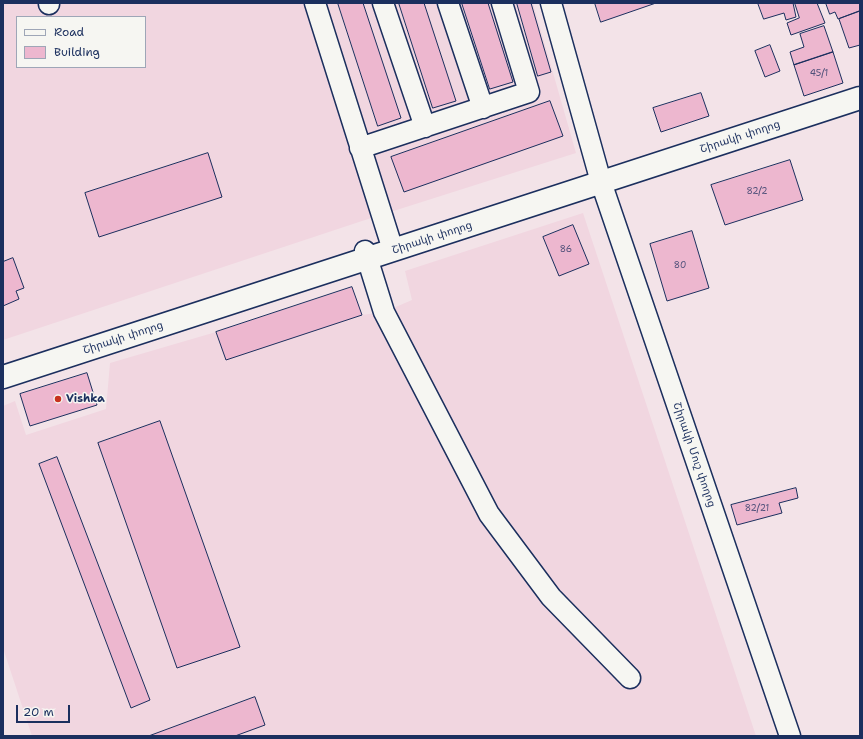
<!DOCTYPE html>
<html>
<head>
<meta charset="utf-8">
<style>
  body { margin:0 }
  #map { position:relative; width:863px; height:739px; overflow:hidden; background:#f3e3e8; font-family:"Shantell Sans",sans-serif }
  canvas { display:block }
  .frame { position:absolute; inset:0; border:4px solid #1b2f5e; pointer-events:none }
  .legend { position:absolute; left:16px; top:16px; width:130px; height:52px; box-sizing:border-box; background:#f6f6f2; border:1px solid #9ea6b7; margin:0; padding:5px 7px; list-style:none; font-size:12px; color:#1b2f5e }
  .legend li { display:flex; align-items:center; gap:8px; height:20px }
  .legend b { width:20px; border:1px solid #9ea6b7 }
  .scale { position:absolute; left:16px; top:705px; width:54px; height:18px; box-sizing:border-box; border:2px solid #1b2f5e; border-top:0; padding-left:5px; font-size:12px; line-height:14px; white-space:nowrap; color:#1b2f5e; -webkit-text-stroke:3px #f6f6f2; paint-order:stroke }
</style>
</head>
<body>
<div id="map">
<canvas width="863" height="739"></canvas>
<div class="frame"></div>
<ul class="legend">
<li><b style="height:5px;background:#f6f6f2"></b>Road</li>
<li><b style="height:11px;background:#edb7cf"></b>Building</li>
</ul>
<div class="scale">20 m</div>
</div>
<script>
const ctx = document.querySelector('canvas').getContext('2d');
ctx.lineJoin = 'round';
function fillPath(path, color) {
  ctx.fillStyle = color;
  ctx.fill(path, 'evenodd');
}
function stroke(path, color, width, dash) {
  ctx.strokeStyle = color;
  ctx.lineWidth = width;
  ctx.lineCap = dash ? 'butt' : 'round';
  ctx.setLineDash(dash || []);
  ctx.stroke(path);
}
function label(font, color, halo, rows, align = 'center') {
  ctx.font = font + ' "Shantell Sans","Noto Sans Armenian",sans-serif';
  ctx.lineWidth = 3;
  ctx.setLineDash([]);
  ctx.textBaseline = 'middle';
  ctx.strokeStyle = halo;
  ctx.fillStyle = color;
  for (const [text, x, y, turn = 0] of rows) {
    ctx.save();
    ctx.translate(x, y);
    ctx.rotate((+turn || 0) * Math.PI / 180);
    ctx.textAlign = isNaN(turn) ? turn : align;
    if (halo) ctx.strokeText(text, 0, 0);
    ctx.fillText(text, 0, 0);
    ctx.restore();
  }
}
fillPath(new Path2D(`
  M3 3H533L576 153 362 221 3 340ZM17 17H145V67H17Z
  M583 213 756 736H32L3 648V406L15 401 26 435 106 409 110 363 216 332 352 287 362 315 384 312 412 300 405 271Z`), '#f1d6e0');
const building = new Path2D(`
  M338 3H363L401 118 378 126Z
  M399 3H424L456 101 433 108Z
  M462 3H488L513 82 490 89Z
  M517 3H531L551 72 538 76Z
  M595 3H656L601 22Z
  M758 3H793L796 17 786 20 784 13 764 19Z
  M795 3H817L825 23 791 35 787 23 799 18Z
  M826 3H860V11L838 19 835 12 830 14Z
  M860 11V45L849 48 839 19Z
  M824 26 833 52 794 65 790 52 804 47 800 34Z
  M770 45 780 71 765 77 755 51Z
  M833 52 843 83 804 96 794 65Z
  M701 93 709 116 661 132 653 108Z
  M550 101 563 136 404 192 391 157Z
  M208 153 222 197 99 237 85 193Z
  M790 160 803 200 725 225 711 185Z
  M573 225 589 264 559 276 543 237Z
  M692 231 709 288 667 301 650 244Z
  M13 258 24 288 16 291 19 299 3 306V262Z
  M352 287 362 315 226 360 216 332Z
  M87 373 97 405 30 426 20 394Z
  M160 421 240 647 177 668 98 443Z
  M57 457 150 700 131 708 39 464Z
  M796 488 798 498 779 503 782 513 737 525 731 505Z
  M255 697 265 725 235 736H149Z`);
fillPath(building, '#edb7cf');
stroke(building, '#1b2f5e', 1);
const minor = new Path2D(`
  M49 3V4
  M315 3 393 250
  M383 3 425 127
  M448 3 483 108
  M551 3 601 182 790 736
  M360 148 529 92 502 3
  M365 251 384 312 489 514 551 597 630 678`);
const major = new Path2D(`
  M3 377 860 98`);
stroke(minor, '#1b2f5e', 23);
stroke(major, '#1b2f5e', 25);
stroke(minor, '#f6f6f2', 20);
stroke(major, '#f6f6f2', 22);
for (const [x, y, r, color] of [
  [58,399,4,"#c8321e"]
]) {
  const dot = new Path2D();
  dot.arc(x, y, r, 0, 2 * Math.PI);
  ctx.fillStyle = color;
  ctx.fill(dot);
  stroke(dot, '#f6f6f2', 1.5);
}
label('9px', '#50517a', null, [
  ["45/1",819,74],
  ["82/2",757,192],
  ["86",566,250],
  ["80",680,266],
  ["82/21",757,509]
]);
label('11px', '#1b2f5e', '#f6f6f2', [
  ["Շիրակի փողոց",740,137,-18],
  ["Շիրակի փողոց",432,238,-18],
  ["Շիրակի փողոց",123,338,-18],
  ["Շիրակի Մուշ փողոց",694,455,71]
]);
label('bold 11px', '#1b2f5e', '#f6f6f2', [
  ["Vishka",66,399]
], 'left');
</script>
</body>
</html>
